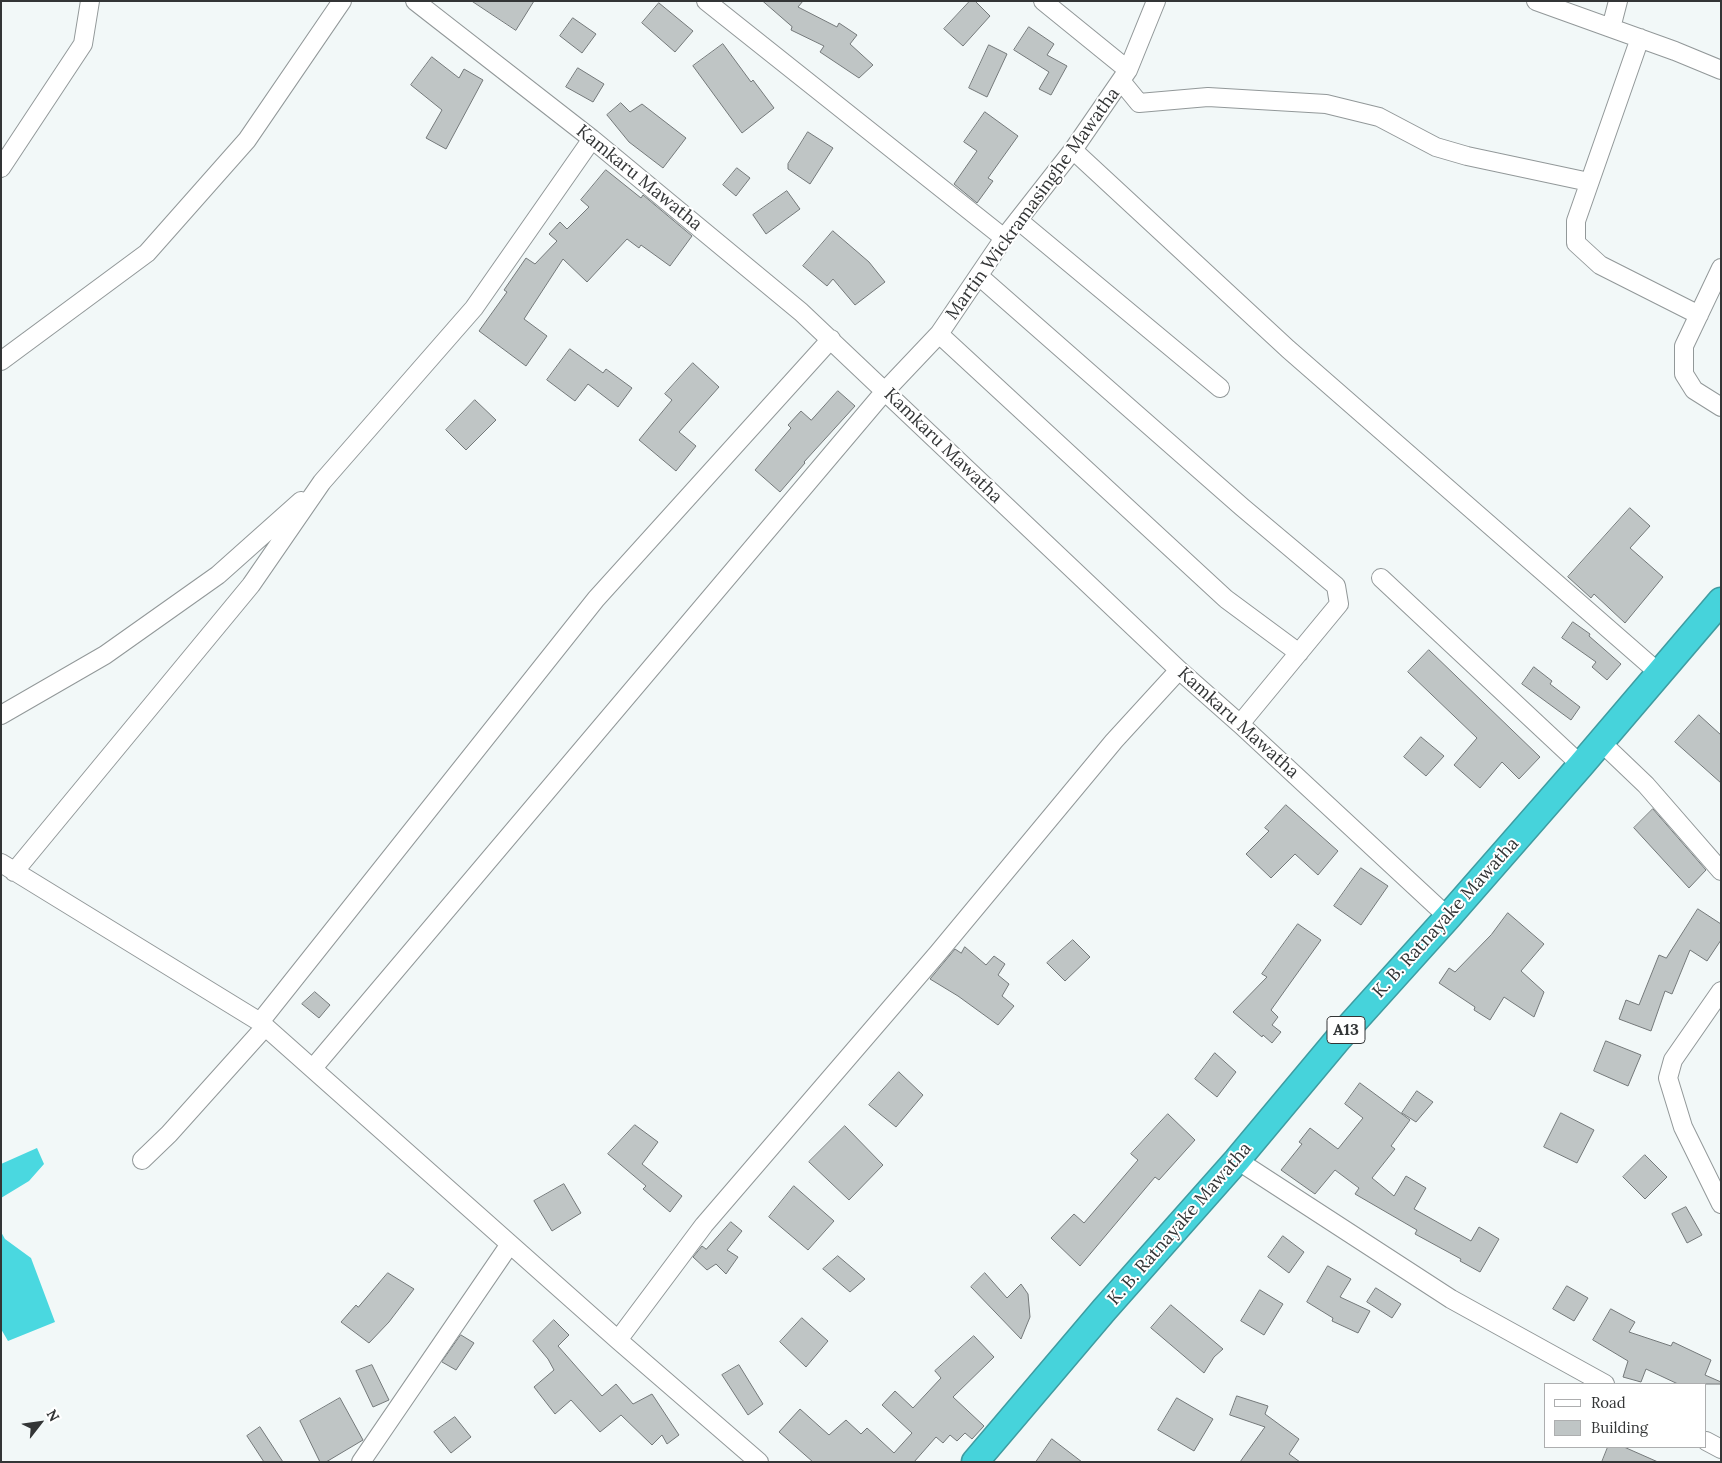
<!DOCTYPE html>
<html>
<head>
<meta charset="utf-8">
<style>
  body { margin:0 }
  #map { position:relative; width:1722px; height:1463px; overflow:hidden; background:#f2f8f8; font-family:Lora,serif }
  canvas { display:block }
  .frame { position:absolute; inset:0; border:2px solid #333536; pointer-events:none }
  .legend { position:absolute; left:1544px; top:1383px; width:162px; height:65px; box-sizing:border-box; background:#fff; border:1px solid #adaeaf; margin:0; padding:6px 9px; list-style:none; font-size:15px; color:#333536 }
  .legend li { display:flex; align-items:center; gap:10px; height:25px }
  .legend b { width:25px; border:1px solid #adaeaf }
  .north { position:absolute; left:15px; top:1398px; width:50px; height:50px; -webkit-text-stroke:4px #fff; paint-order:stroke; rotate:60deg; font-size:14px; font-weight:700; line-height:20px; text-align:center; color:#333536 }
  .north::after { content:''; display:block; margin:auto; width:18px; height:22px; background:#333536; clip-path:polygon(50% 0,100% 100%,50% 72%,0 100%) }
</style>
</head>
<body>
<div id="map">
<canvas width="1722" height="1463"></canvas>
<div class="frame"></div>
<ul class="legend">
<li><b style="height:6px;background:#fff"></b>Road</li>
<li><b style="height:14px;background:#bfc5c5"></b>Building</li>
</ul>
<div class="north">N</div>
</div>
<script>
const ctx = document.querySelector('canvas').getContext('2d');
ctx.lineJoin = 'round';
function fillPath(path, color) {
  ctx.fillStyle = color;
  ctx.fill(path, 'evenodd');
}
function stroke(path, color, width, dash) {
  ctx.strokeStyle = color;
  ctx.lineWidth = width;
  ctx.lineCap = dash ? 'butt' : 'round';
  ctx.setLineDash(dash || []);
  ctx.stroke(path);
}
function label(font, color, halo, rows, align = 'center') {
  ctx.font = font + ' Lora,serif';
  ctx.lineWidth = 4;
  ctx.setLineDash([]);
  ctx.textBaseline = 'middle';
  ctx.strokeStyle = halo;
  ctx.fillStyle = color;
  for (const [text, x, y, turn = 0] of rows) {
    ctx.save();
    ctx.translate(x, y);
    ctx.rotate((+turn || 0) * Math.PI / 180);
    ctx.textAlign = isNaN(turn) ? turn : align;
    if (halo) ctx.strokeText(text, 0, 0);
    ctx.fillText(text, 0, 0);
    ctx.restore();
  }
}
fillPath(new Path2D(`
  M37 1148 44 1164 29 1181 1 1198V1164Z
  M1 1232 5 1239 31 1258 55 1322 8 1341 1 1329Z`), '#4ad8e0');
const building = new Path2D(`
  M472 1H534L516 30Z
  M763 1H803L798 7 837 27 839 23 857 35 850 44 873 65 859 78 820 52 824 46 791 30 792 27Z
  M970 1H975L990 16 963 46 944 29Z
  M659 3 693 31 675 52 642 23Z
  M573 18 596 34 582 53 560 36Z
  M1029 27 1054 44 1047 55 1067 66 1051 95 1039 89 1049 72 1014 50Z
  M723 44 751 82 753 80 774 108 742 133 693 66Z
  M989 45 1007 54 987 97 969 88Z
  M432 57 459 78 464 69 483 80 446 149 426 138 442 110 411 85Z
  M578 68 604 84 593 102 566 87Z
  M621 103 630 112 642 104 686 138 663 168 629 142 607 115Z
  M985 112 1018 136 988 178 993 181 977 203 954 184 977 151 964 142Z
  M808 132 833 148 810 184 788 169V164Z
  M737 168 750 178 736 196 723 185Z
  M606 170 641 198 643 195 692 236 670 266 641 245 639 248 627 239 587 282 563 259 524 319 547 336 526 366 479 331 507 292 504 290 526 258 535 264 557 241 549 234 560 222 567 229 589 207 581 200Z
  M787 191 800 209 766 234 753 215Z
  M833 231 869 262 885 282 855 305 833 279 827 286 803 266Z
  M570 349 603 373 606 369 632 388 618 407 588 384 575 401 547 380Z
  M693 363 719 387 679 432 696 446 676 471 639 440 672 400 665 394Z
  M838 391 855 406 804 462 805 463 780 492 755 470 791 428 788 425 801 411 811 420Z
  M475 400 496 420 466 450 446 430Z
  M1630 508 1650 526 1630 548 1663 577 1625 623 1594 594 1591 598 1568 577Z
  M1573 622 1590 634 1589 636 1621 664 1607 680 1592 667 1596 662 1562 638Z
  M1429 650 1540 757 1519 779 1502 762 1480 788 1454 765 1477 738 1408 672Z
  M1534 667 1552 681 1550 684 1580 707 1571 720 1522 684Z
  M1699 715 1721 735V783L1675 742Z
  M1421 737 1444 756 1426 776 1404 757Z
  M1286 805 1338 851 1318 875 1295 854 1271 878 1246 854 1269 831 1265 828Z
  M1653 809 1706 870 1689 888 1634 828Z
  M1361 868 1388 886 1361 925 1334 906Z
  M1698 909 1721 924V940L1707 961 1690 950 1672 994 1665 991 1651 1031 1619 1019 1626 1000 1639 1005 1659 955 1666 958Z
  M1508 913 1544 944 1521 971 1544 992 1534 1017 1504 997 1490 1020 1474 1010 1475 1007 1439 983 1449 968 1455 972 1491 935Z
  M1298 924 1321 940 1271 1010 1278 1017 1272 1025 1281 1032 1272 1043 1263 1035 1262 1037 1233 1012 1267 977 1262 974Z
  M1073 940 1090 957 1065 981 1047 963Z
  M965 947 986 965 994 956 1005 964 998 975 1009 984 1002 996 1014 1006 998 1025 958 996 930 979 955 949 961 953Z
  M315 992 330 1005 319 1018 302 1004Z
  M1606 1041 1641 1055 1628 1086 1594 1071Z
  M1215 1053 1236 1072 1217 1097 1195 1079Z
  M899 1072 923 1095 896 1127 869 1105Z
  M1360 1083 1410 1120 1391 1146 1395 1149 1372 1178 1394 1196 1406 1176 1426 1188 1414 1209 1471 1241 1479 1227 1499 1239 1480 1272 1460 1261 1461 1259 1415 1234 1417 1230 1355 1194 1359 1188 1335 1170 1315 1194 1281 1170 1302 1144 1299 1142 1310 1128 1338 1149 1363 1118 1345 1104Z
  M1417 1091 1433 1102 1416 1122 1402 1113Z
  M1561 1113 1594 1130 1577 1163 1544 1147Z
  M1168 1114 1195 1140 1159 1180 1155 1177 1080 1266 1051 1238 1074 1214 1084 1223 1138 1160 1131 1154Z
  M635 1125 658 1142 642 1164 682 1196 670 1212 643 1189 646 1186 608 1154Z
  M845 1126 883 1165 849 1200 809 1162Z
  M1645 1155 1667 1177 1645 1199 1623 1177Z
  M564 1184 581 1213 552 1231 534 1201Z
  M794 1186 834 1221 808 1250 769 1217Z
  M1686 1207 1702 1235 1687 1243 1672 1214Z
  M731 1222 742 1231 727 1250 738 1257 726 1274 716 1264 707 1270 693 1257 702 1246 706 1249Z
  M1283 1236 1304 1252 1289 1273 1268 1257Z
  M838 1256 865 1279 850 1292 823 1269Z
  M1328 1266 1351 1279 1340 1297 1370 1311 1358 1333 1332 1321 1333 1318 1307 1302Z
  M388 1273 414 1289 389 1322 369 1343 341 1322 356 1305 358 1307Z
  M985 1273 1007 1298 1021 1284 1028 1294 1030 1317 1021 1339 971 1287Z
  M1567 1286 1588 1298 1574 1321 1553 1309Z
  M1376 1288 1401 1304 1392 1318 1367 1302Z
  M1260 1290 1283 1304 1264 1335 1241 1321Z
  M1171 1305 1223 1349 1214 1357 1204 1373 1151 1328Z
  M1611 1309 1635 1322 1629 1332 1671 1346 1673 1342 1711 1360 1705 1375 1721 1382V1384H1678L1646 1369 1641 1382 1623 1377 1628 1361 1593 1340Z
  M802 1318 828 1341 806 1367 780 1342Z
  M554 1320 569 1335 558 1346 602 1396 616 1384 633 1404 652 1394 679 1435 667 1444 662 1435 652 1445 621 1415 600 1432 571 1400 555 1414 534 1387 554 1370 548 1359 533 1341Z
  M461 1335 474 1343 456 1370 442 1362Z
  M974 1336 994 1357 953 1397 984 1426 972 1439 965 1433 957 1441 950 1435 943 1443 936 1437 914 1462H813L779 1432 800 1409 829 1435 846 1420 861 1434 867 1428 894 1453 912 1433 882 1405 895 1391 913 1408 941 1378 935 1371Z
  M372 1365 389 1400 373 1407 356 1371Z
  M739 1365 763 1404 748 1415 722 1375Z
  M1237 1396 1268 1406 1265 1414 1299 1439 1289 1454 1300 1462H1240L1265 1427 1230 1415Z
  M340 1398 363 1440 326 1462H320L300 1421Z
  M1177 1398 1213 1419 1194 1451 1158 1430Z
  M455 1417 471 1437 451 1453 434 1432Z
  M260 1427 283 1462H264L247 1436Z
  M1052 1439 1082 1462H1036Z
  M1608 1447H1624L1658 1462H1602Z`);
fillPath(building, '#bfc5c5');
stroke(building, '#74797a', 1);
const minor = new Path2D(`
  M415 1 592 139 801 312 1179 670 1240 724 1448 917
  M706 1 1004 238
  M1043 1 1128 70
  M1536 1 1675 51 1721 70
  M1611 28 1618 1
  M1640 38 1576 221V243L1600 265 1699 315
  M1121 81 1139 103 1208 97 1326 104 1379 117 1436 147 1467 156 1589 182
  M1073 150 1288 349 1659 673
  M1 168 83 44 90 1
  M1018 220 1220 388
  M1721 268 1684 346V374L1694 390 1721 407
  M979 276 1242 507 1336 586 1339 604 1240 724
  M939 334 1226 599 1299 653
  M1 361 147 253 247 140 342 1
  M1381 578 1581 765
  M1 715 105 655 218 575 301 501
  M1601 742 1646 785 1721 871
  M1 863 260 1022 618 1340 759 1462
  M14 872 251 585 322 482 474 308 592 139
  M1721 991 1673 1060 1668 1078 1683 1127 1721 1204
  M260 1022 596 599 831 339
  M313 1068 885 391 939 334 1004 238 1073 150 1128 70 1156 1
  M142 1160 169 1134 265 1027
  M1237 1160 1451 1299 1605 1384
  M618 1340 704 1225 938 953 1114 741 1179 670
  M1706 1441 1721 1449
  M361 1462 510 1244`);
const highway = new Path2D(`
  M975 1462 1104 1310 1237 1160 1339 1038 1448 917 1581 765 1721 601`);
stroke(minor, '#929899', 20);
stroke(highway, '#3f9ca1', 29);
stroke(minor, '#fff', 18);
stroke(highway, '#46d3db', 26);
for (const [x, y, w] of [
  [1346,1030,38]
]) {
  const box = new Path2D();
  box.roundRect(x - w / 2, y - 13.5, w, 27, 4);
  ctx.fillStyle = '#fff';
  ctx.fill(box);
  stroke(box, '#333536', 1);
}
label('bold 16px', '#333536', null, [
  ["A13",1346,1030]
]);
label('18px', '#333536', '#fff', [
  ["Kamkaru Mawatha",639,178,39],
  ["Martin Wickramasinghe Mawatha",1033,204,-54],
  ["Kamkaru Mawatha",943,446,44],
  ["Kamkaru Mawatha",1238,723,42],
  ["K. B. Ratnayake Mawatha",1446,918,-48],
  ["K. B. Ratnayake Mawatha",1180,1224,-49]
]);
</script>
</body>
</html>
